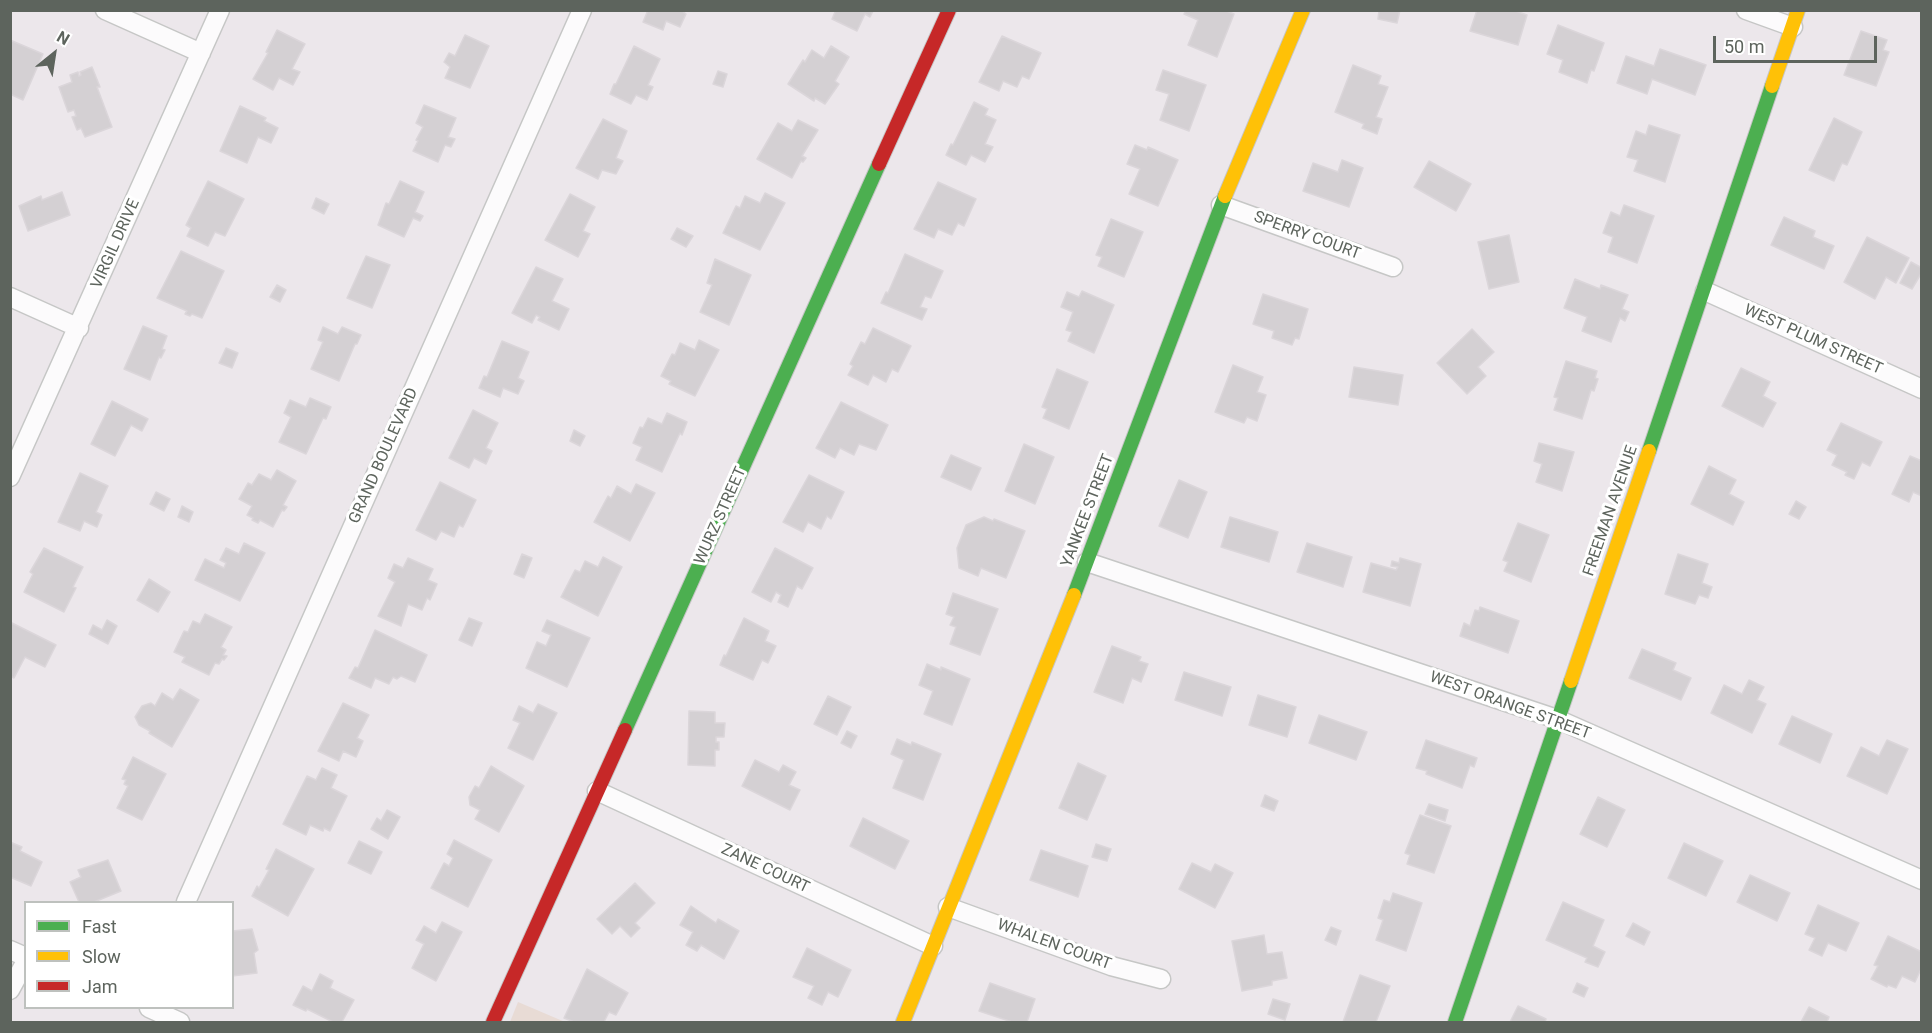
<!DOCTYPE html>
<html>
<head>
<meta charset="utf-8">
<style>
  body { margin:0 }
  #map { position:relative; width:1932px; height:1033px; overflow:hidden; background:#ece7eb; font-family:Roboto,sans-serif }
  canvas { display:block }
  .frame { position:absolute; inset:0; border:12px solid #5d645d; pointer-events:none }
  .legend { position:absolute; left:24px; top:901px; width:210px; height:108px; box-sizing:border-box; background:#fff; border:2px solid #bec1be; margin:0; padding:8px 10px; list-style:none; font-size:18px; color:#5d645d }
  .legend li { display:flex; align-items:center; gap:12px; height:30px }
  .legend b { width:30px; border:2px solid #bec1be }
  .north { position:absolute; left:24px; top:24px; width:60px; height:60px; -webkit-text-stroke:4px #fff; paint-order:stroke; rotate:30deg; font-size:16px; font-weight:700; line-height:24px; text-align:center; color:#5d645d }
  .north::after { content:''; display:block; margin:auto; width:21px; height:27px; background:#5d645d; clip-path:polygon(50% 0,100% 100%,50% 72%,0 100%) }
  .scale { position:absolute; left:1713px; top:36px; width:164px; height:27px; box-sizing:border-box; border:3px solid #5d645d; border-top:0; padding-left:8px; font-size:18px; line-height:21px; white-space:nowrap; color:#5d645d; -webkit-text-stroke:4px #fff; paint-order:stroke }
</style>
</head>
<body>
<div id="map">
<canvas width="1932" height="1033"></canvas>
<div class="frame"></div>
<ul class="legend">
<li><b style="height:8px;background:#4caf50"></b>Fast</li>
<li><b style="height:8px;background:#ffc107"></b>Slow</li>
<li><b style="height:8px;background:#c62828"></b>Jam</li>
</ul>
<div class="north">N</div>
<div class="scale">50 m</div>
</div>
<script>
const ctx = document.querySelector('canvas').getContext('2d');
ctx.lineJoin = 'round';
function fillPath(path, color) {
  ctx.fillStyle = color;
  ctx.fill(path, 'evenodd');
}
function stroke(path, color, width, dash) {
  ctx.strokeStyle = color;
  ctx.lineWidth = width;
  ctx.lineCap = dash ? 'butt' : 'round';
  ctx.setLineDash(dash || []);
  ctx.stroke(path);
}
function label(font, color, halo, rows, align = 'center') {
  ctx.font = font + ' Roboto,sans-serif';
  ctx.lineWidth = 6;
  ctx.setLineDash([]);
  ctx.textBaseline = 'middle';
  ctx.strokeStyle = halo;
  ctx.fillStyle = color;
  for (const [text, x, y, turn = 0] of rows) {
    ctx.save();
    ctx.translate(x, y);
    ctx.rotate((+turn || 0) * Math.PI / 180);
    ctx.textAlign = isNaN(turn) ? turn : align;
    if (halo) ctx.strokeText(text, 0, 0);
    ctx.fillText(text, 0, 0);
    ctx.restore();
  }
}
fillPath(new Path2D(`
  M518 1002 565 1022H510Z`), '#e8dbd5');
const building = new Path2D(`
  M648 10H681L686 14 680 27 666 21 663 30 643 22Z
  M833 10H873V11L870 17 865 14 857 31 832 19 835 12Z
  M1186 10H1224L1234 14 1217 57 1188 45 1198 20 1184 14Z
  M1379 10H1400L1397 23 1378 19Z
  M1477 10H1513L1527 15 1518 45 1470 31Z
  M1558 25 1604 43 1594 71 1591 70 1587 83 1559 72 1563 60 1547 54Z
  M277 30 305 44 292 69 300 72 293 85 279 78 273 90 253 79 268 53 266 52Z
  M1861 31 1887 40 1883 50 1889 52 1876 86 1844 75Z
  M465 35 489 46 470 88 445 78 450 67 444 62 449 53 455 56Z
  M1002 36 1041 53 1029 79 1022 76 1017 87 1003 81 999 91 979 82Z
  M10 40 43 54 23 100 10 94Z
  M634 46 660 59 648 85 653 87 647 100 636 95 631 104 610 94 614 84H616Z
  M831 46 849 57 835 81 839 84 825 104 815 98 814 101 788 84 803 60 805 62 812 50 824 58Z
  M1660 49 1706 65 1695 95 1652 79 1647 94 1617 83 1626 56 1654 66Z
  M1353 65 1381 76 1378 84 1388 87 1376 117 1382 119 1377 134 1362 128 1364 124 1335 112Z
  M92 67 100 87H97L112 127 85 137 81 128 77 130 72 117 76 116 74 110 68 112 59 87 72 82 70 75 78 72 79 76 81 75 80 72Z
  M1163 70 1206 85 1189 131 1160 120 1169 94 1156 90Z
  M718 71 727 74 723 87 713 84Z
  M974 102 988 109 985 115 996 120 985 144 993 147 985 162 971 155 966 165 946 155 951 144 953 145Z
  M424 105 456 118 448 137 455 139 451 147 445 145 438 162 413 151 418 141 416 140 423 127 416 123Z
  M240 106 266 118 264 121 278 128 271 143 258 137 247 163 220 151Z
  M1834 118 1862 132 1847 165 1842 163 1834 181 1809 170Z
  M603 119 627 131 616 158 623 161 616 174 602 170 598 179 576 168Z
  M798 120 818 130 802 156 806 158 803 162 801 161 792 178 757 159 778 123 792 131Z
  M1649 125 1680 135 1665 182 1634 171 1638 160 1627 157 1636 131 1646 135Z
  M1135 145 1147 150 1148 147 1178 160 1158 206 1129 194 1140 169 1127 164Z
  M1342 160 1363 168 1349 207 1303 191 1313 163 1338 172Z
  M1429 161 1471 184 1456 211 1414 187Z
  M208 181 244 199 225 236 215 232 208 246 187 236 191 228 186 225Z
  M400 181 424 192 415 212 423 216 420 221 413 218 404 237 378 225 386 203 389 204Z
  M938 182 976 199 964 226 958 223 952 235 938 229 934 238 914 229Z
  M62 192 70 215 28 231 19 206 41 196 42 200Z
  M765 193 785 203 760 250 723 233 736 206 740 208 745 196 760 203Z
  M570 194 595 207 583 231 590 234 578 257 545 240Z
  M316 198 329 204 324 214 312 208Z
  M1624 205 1654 216 1637 263 1608 252 1613 237 1603 233 1611 212 1620 216Z
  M1784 217 1815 231 1813 237 1834 246 1824 269 1771 245Z
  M1111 219 1143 232 1124 277 1098 266 1102 257 1096 255Z
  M677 228 693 236 686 247 671 239Z
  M1509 235 1519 282 1489 289 1478 242Z
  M1867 237 1909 258 1896 283 1886 277 1875 299 1844 282Z
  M181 251 224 271 202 318 192 314 190 316 185 314 187 311 157 298Z
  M905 254 943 271 931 298 925 296 920 307 927 309 922 320 881 303 886 292 888 293Z
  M366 256 390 265 372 308 347 298Z
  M715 259 751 275 729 325 700 312 712 285 707 283Z
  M1911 262 1922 268V272L1912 289 1900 283Z
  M536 267 563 279 552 301 569 309 559 330 538 320 540 317 536 315 532 323 512 313Z
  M1575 279 1600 289 1601 285 1628 295 1622 309 1629 312 1625 321 1620 318 1611 342 1582 331 1587 317 1564 308Z
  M277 285 286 290 280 302 270 297Z
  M1082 291 1114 305 1094 353 1068 341 1072 332 1066 330 1073 312 1061 307 1067 292 1079 297Z
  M1263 294 1308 309 1299 339 1295 338 1292 345 1272 338 1274 331 1253 324Z
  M143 326 167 336 162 349 165 350 161 358 159 357 150 380 124 369Z
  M323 327 338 334 342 327 361 335 357 344H355L339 381 311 369 323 342 318 340Z
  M873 328 911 346 898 372 892 369 886 382 873 375 868 385 848 375 853 366 850 364 861 342 865 344Z
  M1472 329 1494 352 1478 367 1486 376 1467 394 1437 363Z
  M699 340 719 350 695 396 669 384 671 381 661 376 672 354 675 355 680 343 695 350Z
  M502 341 529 352 518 378 524 381 518 394 503 388 500 397 479 388 484 376 487 377Z
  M226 348 238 353 232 368 219 363Z
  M1566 361 1597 371 1595 378 1598 379 1594 391 1591 390 1582 419 1554 410 1558 398 1554 397Z
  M1233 365 1263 377 1257 392 1266 395 1257 421 1247 417 1244 423 1215 412Z
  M1354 367 1403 375 1398 405 1349 397Z
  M1741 368 1770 382 1763 396 1776 403 1763 427 1722 406Z
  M1057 369 1088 382 1069 429 1043 418 1047 409 1042 407Z
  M310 398 331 407 326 419 323 418 306 454 279 442 291 417 284 413 290 400 306 407Z
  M112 401 148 419 142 431 131 425 115 456 91 444Z
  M841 402 888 425 876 450 859 444 854 455 840 448 835 458 816 448Z
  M473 410 498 423 486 448 492 451 486 464 474 458 469 468 449 458Z
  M667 413 687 422 682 435 680 433 662 472 636 460 642 447 633 443 640 427 643 428 648 418 662 424Z
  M1841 423 1882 442 1870 466 1862 462 1854 479 1845 475 1847 472 1832 465 1837 455 1827 450Z
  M574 430 585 436 580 446 570 441Z
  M1539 443 1574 452 1562 491 1536 482 1542 464 1534 461Z
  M1024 444 1054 457 1035 504 1005 491Z
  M951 455 981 468 971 490 941 477Z
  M1910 456 1922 461V496L1913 492 1909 502 1892 494Z
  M1709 466 1736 480 1729 494 1744 502 1733 525 1691 504Z
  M277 470 296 481 283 505 287 507 284 511 282 510 273 527 260 520 258 523 252 520 253 518 247 515 252 506 239 499 248 483 252 485 259 474 271 480Z
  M80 473 108 486 96 512 102 515 97 527 84 521 80 531 58 522Z
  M809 475 844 492 831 519 827 516 821 529 808 522 803 532 783 522Z
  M1179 480 1207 492 1188 538 1159 526Z
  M440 482 476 500 463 527 459 525 454 537 441 531 436 540 416 530Z
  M636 484 655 493 630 541 594 522 608 496 611 498 617 486 631 494Z
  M156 492 170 499 164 511 150 504Z
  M1796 501 1806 507 1799 519 1789 514Z
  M182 506 193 512 189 522 178 517Z
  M984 517 993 521 994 519 1025 531 1006 578 981 568 978 576 959 568 957 548 966 525Z
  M1230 517 1278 532 1269 562 1221 547Z
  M1518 523 1549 535 1531 582 1504 571 1508 562 1503 560Z
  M244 543 265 553 240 601 195 580 205 559 224 568 226 563 220 560 226 548 239 554Z
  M1307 543 1352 557 1343 587 1297 572Z
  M44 548 83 567 73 587 76 588 64 612 24 592 33 574 30 572Z
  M775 548 813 568 802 589 797 586 788 607 778 602 781 595 776 592 771 602 752 592Z
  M522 554 532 558 524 578 514 574Z
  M1678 554 1708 564 1702 583 1712 587 1708 598 1699 595 1695 604 1665 594Z
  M603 557 622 567 598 616 561 597 575 570 580 572 585 561 598 567Z
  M408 558 433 569 428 580 437 584 430 600 427 598 422 610 408 604 401 626 378 616 395 582 388 578 394 564 403 568Z
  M1400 558 1421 564 1410 606 1363 592 1371 563 1396 570 1398 567 1391 566 1392 561 1399 563Z
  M149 579 170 592 158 612 137 600Z
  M953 593 998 609 980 655 950 644 956 627 950 625 954 617 946 614Z
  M1480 607 1519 621 1508 653 1460 636 1464 623 1470 626 1475 610 1479 611Z
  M205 614 232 627 221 647 226 650 223 655 227 656 224 660 222 659 219 664 215 663 209 675 182 662 185 657 174 652 184 631 188 632 193 621 200 624Z
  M469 618 482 623 472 646 459 640Z
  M744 618 769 631 765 641 776 646 768 663 762 660 753 680 720 665 724 655 726 656Z
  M107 620 117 626 108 644 89 634 93 625 102 630Z
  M547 620 590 638 567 687 526 668 537 642 546 646 551 635 542 631Z
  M12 623 56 645 45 667 25 657 14 678 10 676V626Z
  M375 630 427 655 415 682 401 676 397 679 393 677 389 684 375 678 371 688 349 678 355 667 358 668Z
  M1112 646 1141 657 1139 661 1148 664 1141 682 1132 678 1123 703 1094 692Z
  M1642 649 1676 663 1673 670 1691 678 1681 700 1629 678Z
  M927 664 941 670V667L970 679 952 725 924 714 933 691 919 685Z
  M1184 672 1231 687 1222 716 1175 700Z
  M1749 680 1764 687 1757 700 1766 704 1752 733 1711 713 1724 685 1742 694Z
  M180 689 199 700 172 747 149 733 150 731 139 725 135 717 142 706 151 703 155 706 162 693 173 700Z
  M1258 695 1296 707 1287 737 1249 725Z
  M828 696 851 707 837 735 814 724Z
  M343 703 369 715 357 738 363 741 356 757 343 751 339 761 318 751Z
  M538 704 557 713 533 760 508 748 520 723 513 720 519 706 533 713Z
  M689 711 715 712V723H725L724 737H716V742H719V750H715V766L688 765Z
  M1319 715 1367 732 1356 760 1309 743Z
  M1792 716 1832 734 1820 763 1779 744Z
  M847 731 857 736 851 748 841 743Z
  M897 739 911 745 912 742 941 754 923 800 893 788 904 760 891 754Z
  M1426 740 1477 758 1474 767 1470 765 1462 788 1426 774 1427 771 1416 768Z
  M1887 740 1908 749 1887 794 1847 776 1861 747 1879 756Z
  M133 757 166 774 142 820 117 808 128 786 124 784 126 780 122 779Z
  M755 760 779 772 783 765 796 772 789 785 800 790 790 810 742 786Z
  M1078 763 1106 776 1087 820 1059 808Z
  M491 766 524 786 499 832 475 819 480 810 470 805 469 797 475 786 479 788Z
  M322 768 337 775 331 788 347 796 330 831 324 828 323 831 310 825 306 835 283 824 307 776 316 780Z
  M1265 795 1278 801 1274 811 1261 806Z
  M1598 797 1625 810 1607 847 1580 834Z
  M1429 804 1448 810 1445 821 1425 814Z
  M387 810 400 817 388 839 371 829 377 818 381 821Z
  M1420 815 1451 826 1434 873 1407 864 1410 855 1405 853Z
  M863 818 909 841 895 869 850 846Z
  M454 840 492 860 468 907 431 888 444 863 449 866 453 858 447 854Z
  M359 841 382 852 371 874 348 863Z
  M10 842 22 847 20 851 42 862 31 886 10 877Z
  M1684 843 1723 861 1706 896 1668 878Z
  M1096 844 1111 849 1107 861 1092 857Z
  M276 849 314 869 288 916 252 896 257 886 259 888 269 870 266 869Z
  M1041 850 1088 866 1078 897 1030 880Z
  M108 860 121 891 94 902H79L70 882 81 877 78 870Z
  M1192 863 1211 872 1215 864 1233 873 1215 908 1179 889Z
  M1750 875 1790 893 1777 921 1737 902Z
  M635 883 655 903 635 923 640 928 631 937 620 926 612 934 597 919Z
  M1393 893 1422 903 1406 951 1376 940 1383 920 1378 918 1384 900 1390 902Z
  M1563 902 1604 920 1593 946 1605 952 1598 967 1585 962 1587 958 1546 940Z
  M1818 905 1859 923 1846 951 1828 943 1822 956 1809 950 1815 938 1805 934Z
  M691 906 716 923 718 919 739 931 724 959 701 945 697 951 686 945 693 932 680 925Z
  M442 922 462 932 436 981 412 968 424 944 416 940 424 926 436 933Z
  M1633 923 1650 932 1644 945 1626 936Z
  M1331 927 1341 931 1336 945 1325 940Z
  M252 929 258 950 254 953 257 973 232 976V931Z
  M1264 935 1267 954 1282 952 1287 978 1272 981V985L1242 991 1232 941Z
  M1888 936 1922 952V967L1915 982 1902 976 1896 988 1888 985 1887 987 1871 979 1878 966 1874 965Z
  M807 948 851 970 838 997 828 992 822 1005 808 998 814 986 793 977Z
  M587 969 628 993 616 1015 609 1012 604 1022H574L564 1018Z
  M320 974 333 981 330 988 354 1000 342 1022H333L307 1009 306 1011 293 1005 303 986 312 991Z
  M1360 975 1390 986 1376 1022H1343Z
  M990 983 1035 999 1027 1022H1012L979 1011Z
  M1577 983 1588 988 1584 997 1573 992Z
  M1273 999 1290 1004 1285 1020 1268 1014Z
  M1518 1006 1546 1019 1545 1022H1510Z
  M1809 1007 1829 1017 1827 1022H1801Z`);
fillPath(building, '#d4d0d3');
stroke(building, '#dbd6da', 1.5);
const street = new Path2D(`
  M105 10 201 53
  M1746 10 1793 27
  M1221 205 1393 267
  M1705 291 1922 389
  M10 297 79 328
  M10 477 220 10
  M1087 562 1557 719 1922 880
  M597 791 933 946
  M186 902 582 10
  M948 907 1111 966 1161 979
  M10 950 26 957
  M10 990 26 961
  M149 1008 180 1022`);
const fast = new Path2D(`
  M1649 451 1772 86
  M1074 595 1225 196
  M625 730 879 164
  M1455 1022 1571 681`);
const slow = new Path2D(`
  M1772 86 1798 10
  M1225 196 1303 10
  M1571 681 1649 451
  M903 1022 1074 595`);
const jam = new Path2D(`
  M879 164 949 10
  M493 1022 625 730`);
stroke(street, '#c6c7c6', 21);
stroke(fast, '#c6c6c6', 16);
stroke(slow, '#c6c6c6', 16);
stroke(jam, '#c6c6c6', 16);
stroke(street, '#fcfbfc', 18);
stroke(fast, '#4caf50', 14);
stroke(slow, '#ffc107', 14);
stroke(jam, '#c62828', 14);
label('16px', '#5d645d', '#fff', [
  ["SPERRY COURT",1307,236,20],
  ["VIRGIL DRIVE",116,244,-66],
  ["WEST PLUM STREET",1813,340,24],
  ["GRAND BOULEVARD",384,456,-66],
  ["YANKEE STREET",1088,511,-69],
  ["FREEMAN AVENUE",1611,511,-71],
  ["WURZ STREET",721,516,-66],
  ["WEST ORANGE STREET",1510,706,20],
  ["ZANE COURT",765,869,25],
  ["WHALEN COURT",1054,945,20]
]);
</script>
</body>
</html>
